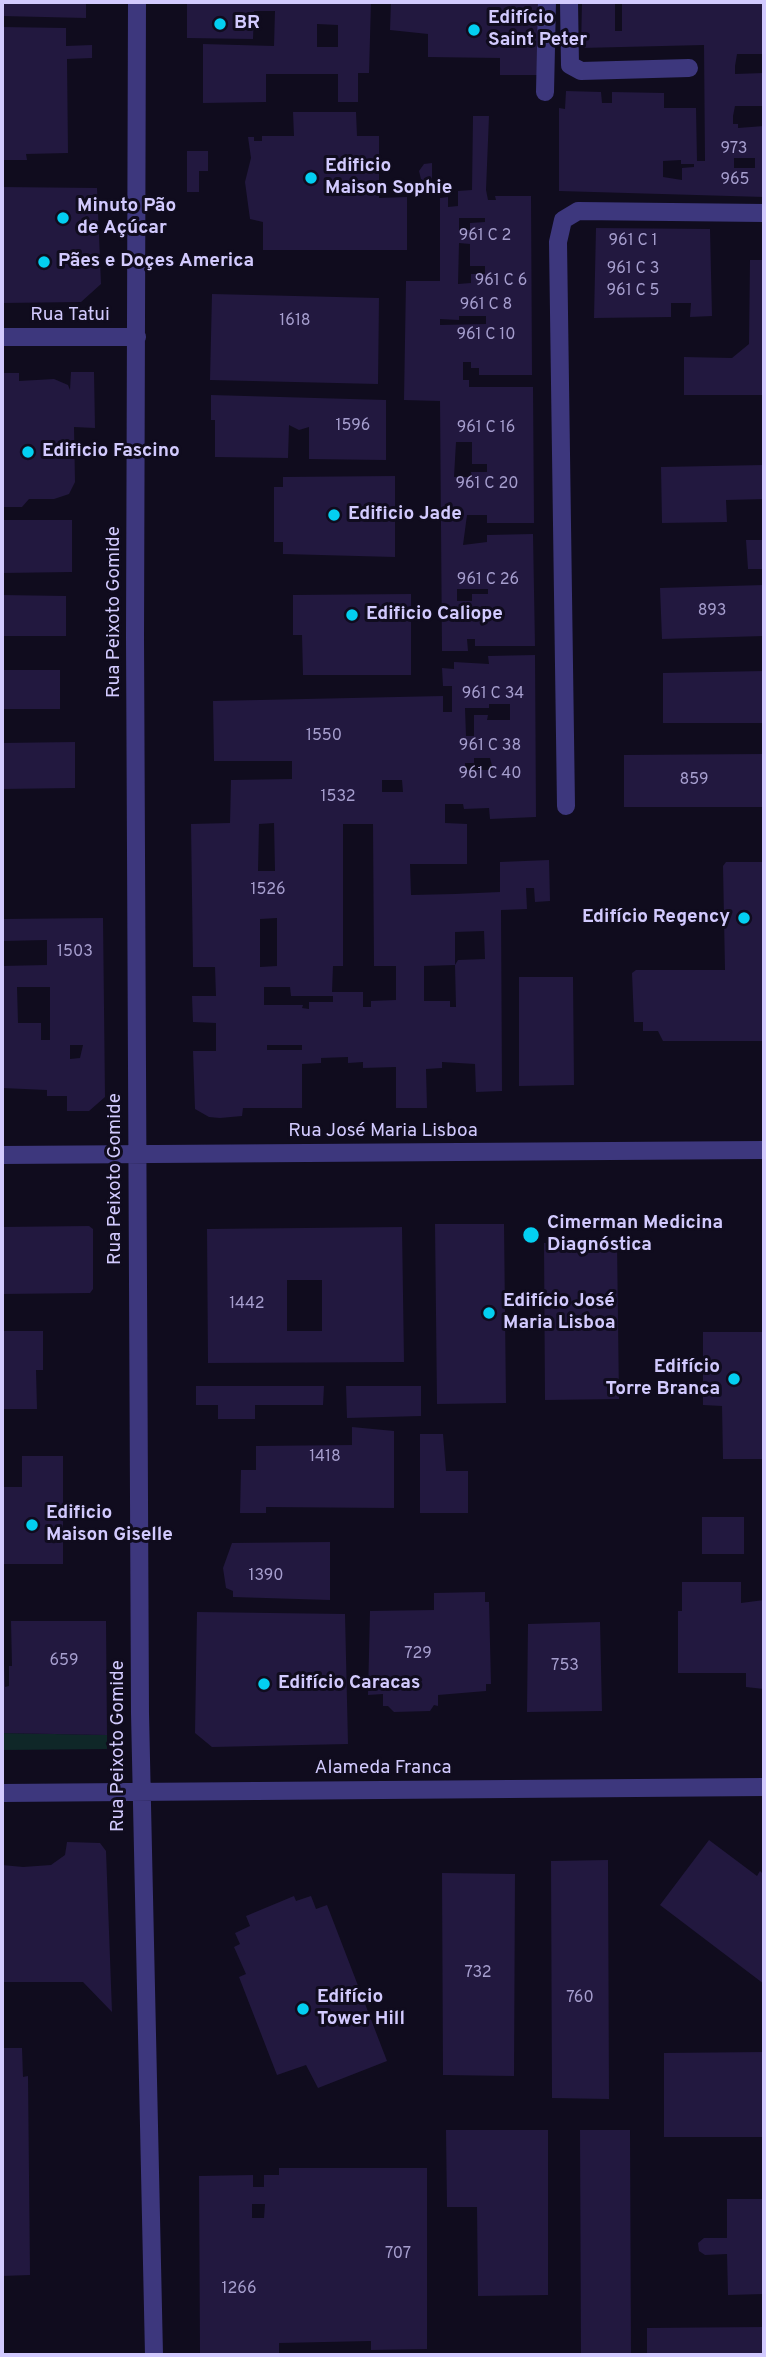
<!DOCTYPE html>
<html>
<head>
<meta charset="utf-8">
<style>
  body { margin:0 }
  #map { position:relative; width:766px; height:2357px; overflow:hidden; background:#100c1e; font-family:Overpass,sans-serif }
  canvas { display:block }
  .frame { position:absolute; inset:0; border:4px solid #d2cafe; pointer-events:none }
</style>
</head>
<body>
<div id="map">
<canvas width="766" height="2357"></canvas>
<div class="frame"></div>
</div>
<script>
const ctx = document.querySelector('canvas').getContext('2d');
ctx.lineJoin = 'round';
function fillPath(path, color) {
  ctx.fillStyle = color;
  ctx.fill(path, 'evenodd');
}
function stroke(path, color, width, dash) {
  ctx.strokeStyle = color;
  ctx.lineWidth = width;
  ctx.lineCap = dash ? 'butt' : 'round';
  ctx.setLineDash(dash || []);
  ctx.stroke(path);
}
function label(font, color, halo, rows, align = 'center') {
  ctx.font = font + ' Overpass,sans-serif';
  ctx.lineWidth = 6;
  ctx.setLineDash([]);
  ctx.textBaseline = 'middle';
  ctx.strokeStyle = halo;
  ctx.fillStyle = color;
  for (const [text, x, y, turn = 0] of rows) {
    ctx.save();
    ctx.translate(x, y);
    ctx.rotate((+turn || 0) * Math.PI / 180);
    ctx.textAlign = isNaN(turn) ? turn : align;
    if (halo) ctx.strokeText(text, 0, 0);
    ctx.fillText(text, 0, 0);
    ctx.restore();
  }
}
fillPath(new Path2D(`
  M2 1733 107 1735V1749L2 1750Z`), '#0f2728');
fillPath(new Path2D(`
  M2 2H86V18L2 16Z
  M187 2H371L369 73H358V102H338V74H266V102L203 103V44L274 46 275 11H254L253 39 187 38ZM317 24 338 25V47H317Z
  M391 2H540L538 75H500V58L428 57V34L390 30Z
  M582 2H615V31H622V2H764V54H737L735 66V74L764 73V106H735L733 116V124H738V128L764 126V197L559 191V108L565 109 566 91 601 92 602 103H612V92L664 93V108H696L697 161H705L704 45 581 48ZM734 158H755V168H734ZM681 160V164H694V167L682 168V180L663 177V161Z
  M2 27 66 28V46L92 45V58L67 59 68 153 26 154 27 160H2Z
  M293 112H356L357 136H379V198L407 197V250H263V222L250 219 245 182 251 158 248 137H254V141H262V136H294Z
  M473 116H489L486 190 488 200H496L495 196H531L532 375H479V368H471V362H463V380H469V387H533L534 523H487V515H467L463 545 487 542V535L533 534 535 646H475V639H467L468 651H442L440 401 404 400 406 281H440V198L448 197V207L458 206V191L472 190ZM459 218H485V222L470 223V230H459ZM459 243 470 244V266H485V274H471V283L458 284ZM459 316H486V324L440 325V319L459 320ZM456 442H472V464H487V472H471L472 477H454ZM457 589H488V594H472V601H457Z
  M187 151H208V171H199V192H187Z
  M432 163V183H428L421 179 419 171 424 164Z
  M2 187 97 188 101 284 81 302 2 303Z
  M596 228 710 229 712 316 690 317 691 303H671V317L594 318Z
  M750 260H764V395H684V357L732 358 749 344Z
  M212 294 379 298 378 384 210 380Z
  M71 372H94L95 428 74 427 75 482 69 494 54 499H29L22 507H2V373H19V381L54 379 68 385 70 390Z
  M211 395 386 400V460L309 459V427L299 430 289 425 288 458 215 457V420H211Z
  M764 465V499L726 500 727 522 662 523 661 467Z
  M395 476V557L283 554V542H274V487H283V477Z
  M2 520H72V572L2 573Z
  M746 540H764V569H748Z
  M764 585V636L662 639 660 588Z
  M411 594V675H303L302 635H293V595Z
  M2 595 66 596V636H2Z
  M535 655 536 817 490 819 489 808 464 809 463 804H445V823L467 824V864H410L411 895 455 894 500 892V862L549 860 550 901 535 902 534 888H526L527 909 501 910 502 1091 476 1092 475 1064 442 1062V1068L426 1069 427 1108H396V1067L363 1068V1062L348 1063V1057L321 1058V1063L302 1064V1108H243L242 1116 220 1118 209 1117 195 1109 193 1051H216V1023L193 1022 192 996H216L215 967H193L191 824 230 823 231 780 292 779V761H214L213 701 443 696V712H452V686H443L442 668 454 669V662L489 664 488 656ZM489 704H510V720H487L488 715H474V736H466L465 708H489ZM474 758H490L493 770H465V763H474ZM382 780H402L403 792H382ZM274 823 275 871H258L259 824ZM343 824H373L374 966H396V1000L371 1001V1007H363V992H332L333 966H343ZM277 918V966L260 967V919ZM484 931 485 959 458 960 455 965 456 1007H450V1001H424V966L455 965V932ZM264 987H290L291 996H333V1002H309V1009L302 1008 303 1005H264ZM267 1045H302V1050H267Z
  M2 670H60V709H2Z
  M764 671V723H663V673Z
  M75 742V788L2 789V743Z
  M764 754V807H624V755Z
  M726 862H764V1041H663L658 1031H643V1022H634L632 973 636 970H725L723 866Z
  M103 918 105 1097 89 1111H67V1096H47V1090L2 1088V966L47 965V940L2 941V919ZM17 987H50V1040H41V1023H18ZM70 1045H83L80 1058 70 1059Z
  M519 977H573L574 1085 519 1086Z
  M435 1224H504L506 1403 437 1404Z
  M89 1226 93 1229V1289L90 1293 2 1294V1227Z
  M402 1227 404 1362 208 1363 207 1229ZM287 1280H322V1331H287Z
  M617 1242 619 1399 545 1400 544 1243Z
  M2 1331H43V1370H36L37 1409H2Z
  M703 1332H764V1459H723L722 1406 703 1405Z
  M196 1386H324L323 1405H255V1419H218V1405H196Z
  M346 1386H421V1416L347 1418Z
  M352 1427 394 1431V1508L266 1507V1513H240L241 1470H256V1446L352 1445Z
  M420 1434H443L446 1471H468V1513H420Z
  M22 1456H63V1564H2V1487H22Z
  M702 1517H744V1554H702Z
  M330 1542V1600L233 1597V1591L226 1588 223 1568 232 1543Z
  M682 1582H741V1603L764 1600V1689L746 1687V1673H678V1611H682Z
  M485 1592V1602H489L491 1684H486V1691L438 1695V1706L434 1705 430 1711 394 1712 388 1706H383V1694L368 1695 370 1611 434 1610V1593Z
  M197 1612 345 1614 348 1744 212 1747 195 1733Z
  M11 1621H106L107 1735 2 1733V1663H4L5 1687 9 1686V1666H12Z
  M600 1622 602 1711 527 1712 528 1624Z
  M709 1840 757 1876 760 1871 764 1875V1984L660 1905Z
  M67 1842 100 1843 106 1851 112 2012 83 1982H2V1865L23 1867 51 1865 65 1855Z
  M608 1860 609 2099 552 2098 551 1861Z
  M442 1873 515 1874 514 2076 443 2075Z
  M294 1896 296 1901 311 1896 316 1909 327 1905 387 2061 318 2088 306 2065 277 2075 239 1977 246 1974 234 1947 240 1944 235 1933 250 1926 246 1916Z
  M2 2048H22L23 2077 28 2076 30 2275 2 2276Z
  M764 2052V2137H664V2053Z
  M446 2130H548V2295L478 2296 477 2207H447Z
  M580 2130H630L631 2355H581Z
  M279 2168H427V2349L371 2350V2341L279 2343V2355H200L199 2176 253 2175V2187H264V2175H279ZM252 2204H265L264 2218H252Z
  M727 2199H764V2294L728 2295 727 2254 705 2255 699 2251 698 2243 704 2238H727Z
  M764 2327V2355H647V2328Z`), '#22183f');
stroke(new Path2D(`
  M545 92 547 2`), '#3d377d', 18);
stroke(new Path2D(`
  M137 2 135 637 140 1713 154 2355
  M569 2 570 65 581 71 689 68
  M2 337H137
  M566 806 558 242 563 220 578 211 764 213
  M2 1155 764 1150
  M2 1793 764 1787`), '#3d377d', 18);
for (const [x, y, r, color] of [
  [220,24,7,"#03cff1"],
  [474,30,7,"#03cff1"],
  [311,178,7,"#03cff1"],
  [63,218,7,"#03cff1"],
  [44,262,7,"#03cff1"],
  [28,452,7,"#03cff1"],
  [334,515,7,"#03cff1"],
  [352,615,7,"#03cff1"],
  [744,918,7,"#03cff1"],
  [531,1235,9,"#03cff1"],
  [489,1313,7,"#03cff1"],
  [734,1379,7,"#03cff1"],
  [32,1525,7,"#03cff1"],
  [264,1684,7,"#03cff1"],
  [303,2009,7,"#03cff1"]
]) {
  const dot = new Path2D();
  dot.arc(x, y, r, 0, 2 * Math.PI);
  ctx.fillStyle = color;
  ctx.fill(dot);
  stroke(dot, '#100c1e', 2.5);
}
label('16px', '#a69ece', null, [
  ["973",734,150],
  ["965",735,181],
  ["961 C 2",485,237],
  ["961 C 1",633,242],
  ["961 C 3",633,270],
  ["961 C 6",501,282],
  ["961 C 5",633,292],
  ["961 C 8",486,306],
  ["1618",295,322],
  ["961 C 10",486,336],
  ["1596",353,427],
  ["961 C 16",486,429],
  ["961 C 20",487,485],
  ["961 C 26",488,581],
  ["893",712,612],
  ["961 C 34",493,695],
  ["1550",324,737],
  ["961 C 38",490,747],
  ["961 C 40",490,775],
  ["859",694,781],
  ["1532",338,798],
  ["1526",268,891],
  ["1503",75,953],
  ["1442",247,1305],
  ["1418",325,1458],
  ["1390",266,1577],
  ["729",418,1655],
  ["659",64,1662],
  ["753",565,1667],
  ["732",478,1974],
  ["760",580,1999],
  ["707",398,2255],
  ["1266",239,2290]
]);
label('bold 19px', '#d2cafe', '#100c1e', [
  ["Edifício",488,19],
  ["Saint Peter",488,41],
  ["BR",234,24],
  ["Edificio",325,167],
  ["Maison Sophie",325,189],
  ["Minuto Pão",77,207],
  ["de Açúcar",77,229],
  ["Pães e Doçes America",58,262],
  ["Edificio Fascino",42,452],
  ["Edificio Jade",348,515],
  ["Edificio Caliope",366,615],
  ["Edifício Regency",730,918,"right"],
  ["Cimerman Medicina",547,1224],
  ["Diagnóstica",547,1246],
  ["Edifício José",503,1302],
  ["Maria Lisboa",503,1324],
  ["Edifício",720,1368,"right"],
  ["Torre Branca",720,1390,"right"],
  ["Edificio",46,1514],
  ["Maison Giselle",46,1536],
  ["Edifício Caracas",278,1684],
  ["Edifício",317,1998],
  ["Tower Hill",317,2020]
], 'left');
label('19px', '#d2cafe', '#100c1e', [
  ["Rua Tatui",70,316],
  ["Rua Peixoto Gomide",115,612,-90],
  ["Rua José Maria Lisboa",383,1132],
  ["Rua Peixoto Gomide",116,1179,-90],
  ["Rua Peixoto Gomide",119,1746,-90],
  ["Alameda Franca",383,1769]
]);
</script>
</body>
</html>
